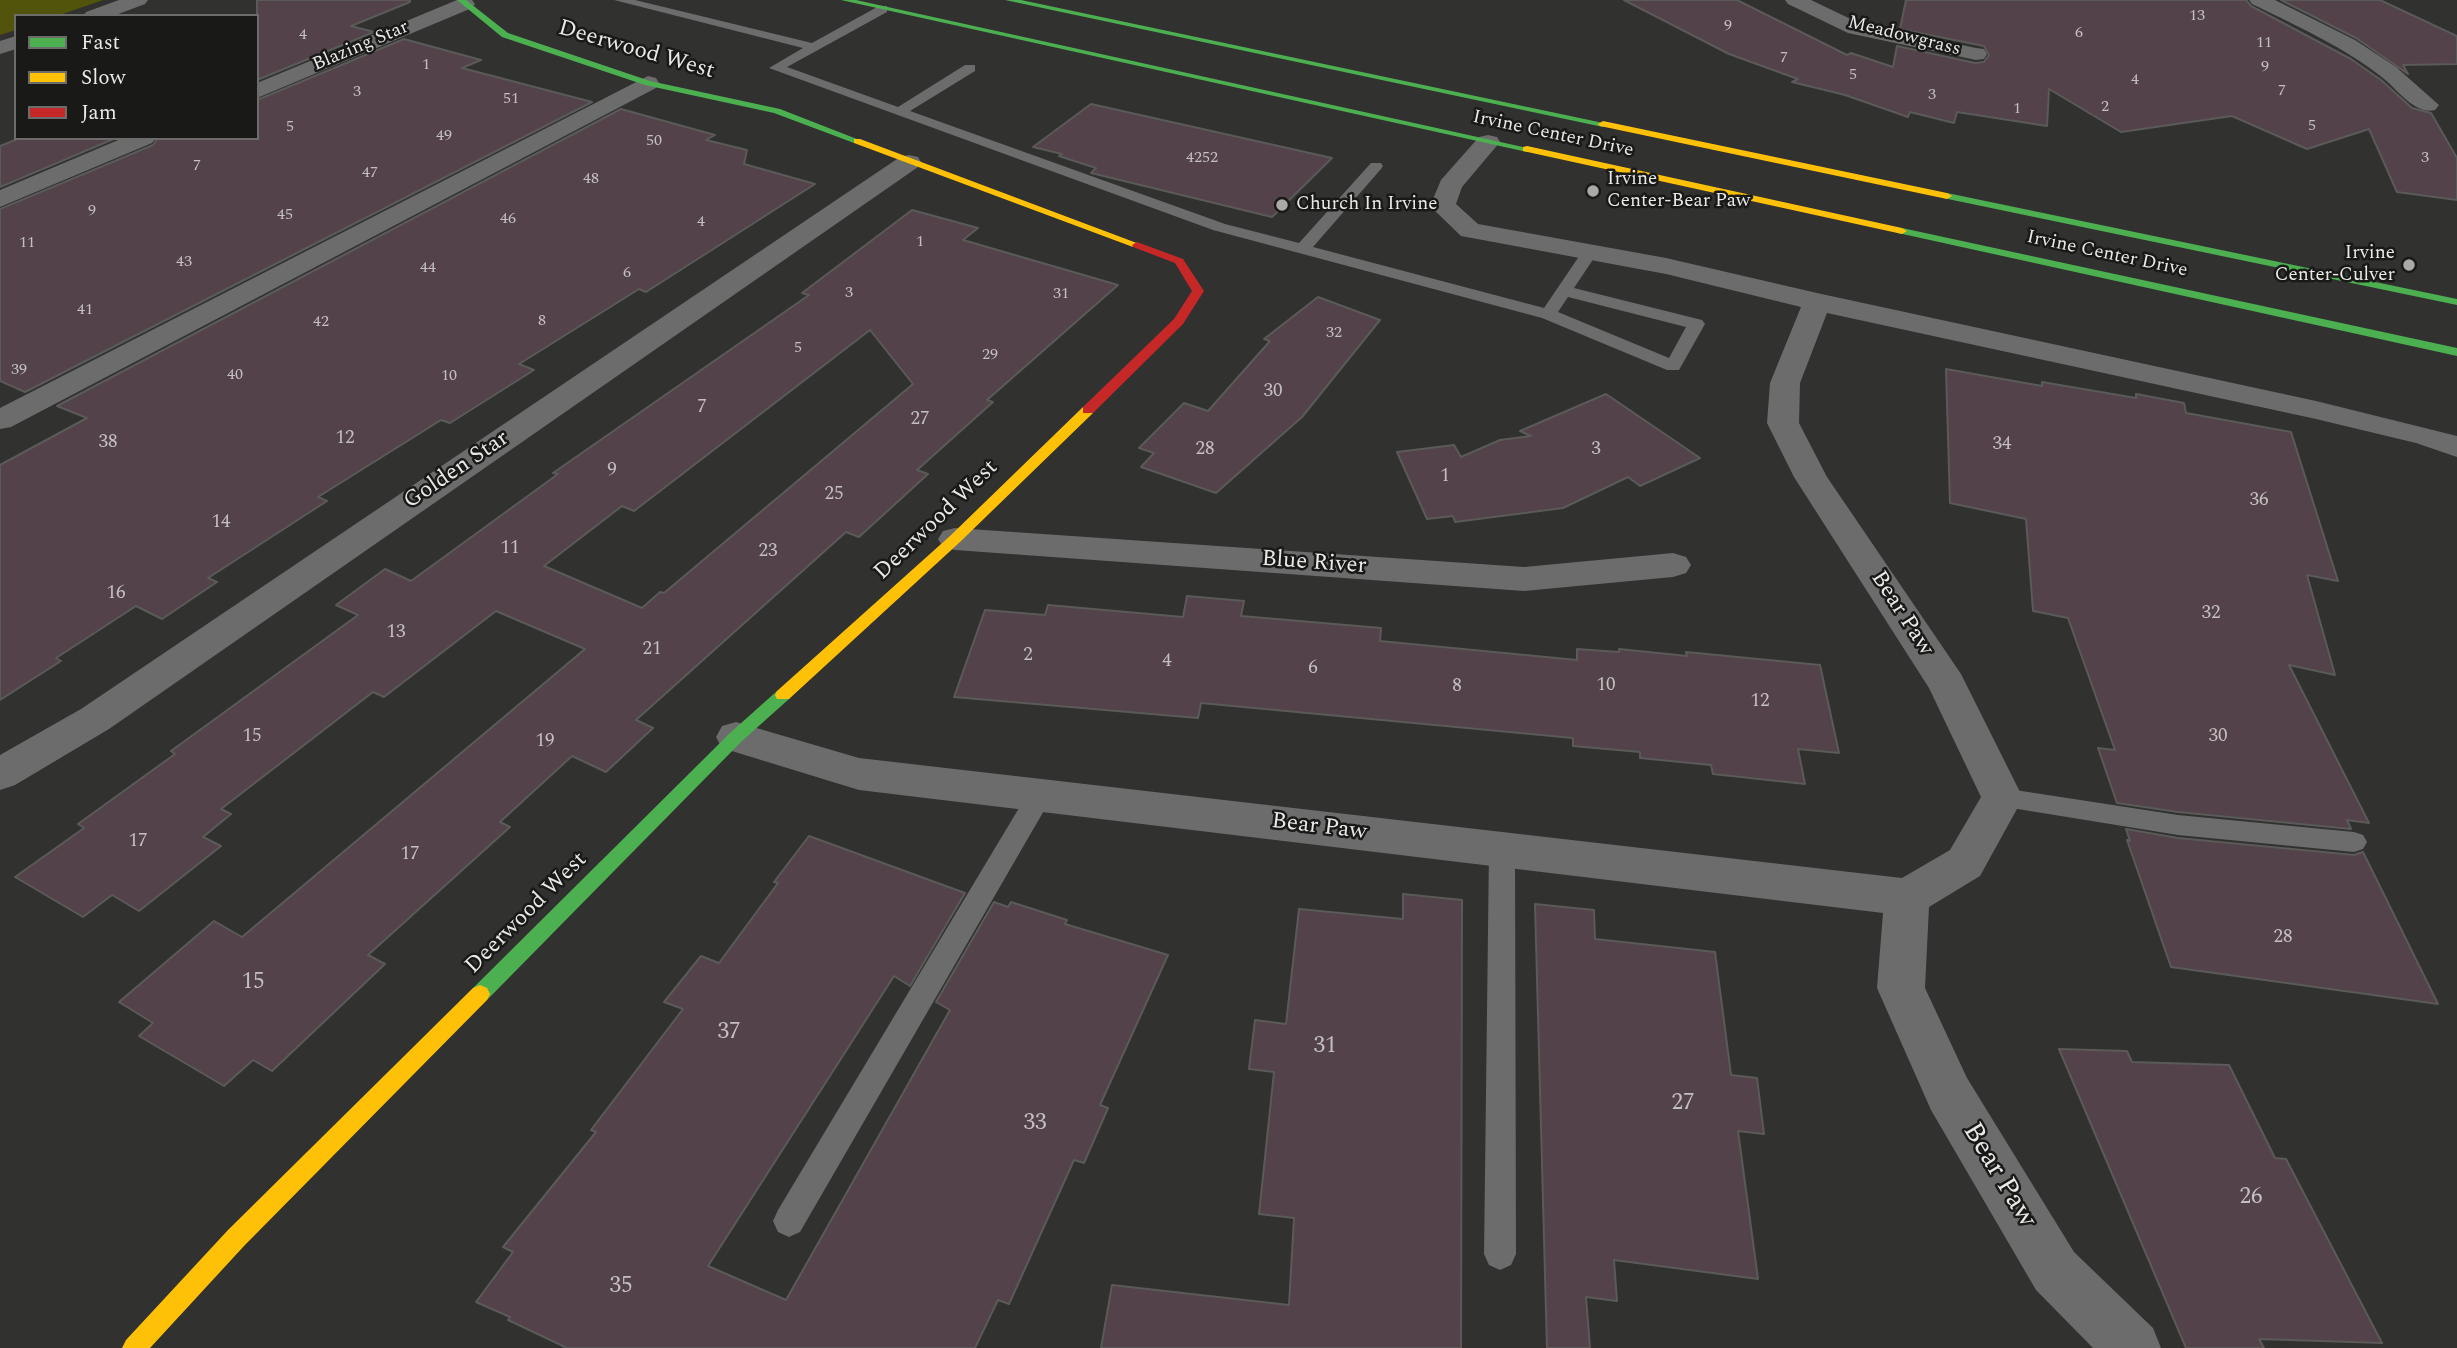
<!DOCTYPE html>
<html>
<head>
<meta charset="utf-8">
<style>
  body { margin:0 }
  #map { position:relative; width:2457px; height:1348px; overflow:hidden; background:#313130; font-family:Spectral,serif }
  canvas { display:block }
  .legend { position:absolute; left:14px; top:14px; width:245px; height:126px; box-sizing:border-box; background:#191918; border:2px solid #6c6c6b; margin:0; padding:9px 12px; list-style:none; font-size:21px; color:#e9e9e7 }
  .legend li { display:flex; align-items:center; gap:14px; height:35px }
  .legend b { width:35px; border:2px solid #6c6c6b }
</style>
</head>
<body>
<div id="map">
<canvas width="2457" height="1348"></canvas>
<ul class="legend">
<li><b style="height:9px;background:#4caf50"></b>Fast</li>
<li><b style="height:9px;background:#ffc107"></b>Slow</li>
<li><b style="height:9px;background:#c62828"></b>Jam</li>
</ul>
</div>
<script>
const ctx = document.querySelector('canvas').getContext('2d');
ctx.lineJoin = 'round';
function fillPath(path, color) {
  ctx.fillStyle = color;
  ctx.fill(path, 'evenodd');
}
function stroke(path, color, width, dash) {
  ctx.strokeStyle = color;
  ctx.lineWidth = width;
  ctx.lineCap = dash ? 'butt' : 'round';
  ctx.setLineDash(dash || []);
  ctx.stroke(path);
}
function label(font, color, halo, rows, align = 'center') {
  ctx.font = font + ' Spectral,serif';
  ctx.lineWidth = 5;
  ctx.setLineDash([]);
  ctx.textBaseline = 'middle';
  ctx.strokeStyle = halo;
  ctx.fillStyle = color;
  for (const [text, x, y, turn = 0] of rows) {
    ctx.save();
    ctx.translate(x, y);
    ctx.rotate((+turn || 0) * Math.PI / 180);
    ctx.textAlign = isNaN(turn) ? turn : align;
    if (halo) ctx.strokeText(text, 0, 0);
    ctx.fillText(text, 0, 0);
    ctx.restore();
  }
}
fillPath(new Path2D(`
  M0 0H103L57 16H16V30L0 35Z`), '#51540a');
const building = new Path2D(`
  M257 0H410V2L351 26 374 32 257 80Z
  M1624 0H1737L1847 55 1851 53 1893 67 1897 46 1975 63 1984 62 1989 55 1984 46 1900 29 1906 0H2246L2251 6 2351 59 2381 80 2412 108 2431 113 2457 158V200L2397 192 2369 129 2307 149 2232 116 2121 132 2049 89 2047 126 1957 112 1954 123 1910 112 1908 117 1845 95 1792 82 1798 79 1729 54Z
  M2281 0H2380L2457 36V64L2403 65 2408 74 2356 38Z
  M404 39 481 60 462 68 592 102 25 392 0 381V209L153 145 158 138H257V100Z
  M1091 104 1332 158 1272 217 1091 173 1096 168 1059 156 1062 154 1033 147Z
  M621 109 715 135 706 140 747 150 744 164 815 184 646 292 639 289 519 364 534 370 450 423 441 420 318 497 327 501 208 578 217 582 162 619 136 606 56 658 61 661 0 700V465L87 418 57 406Z
  M20 138H116L0 187V146Z
  M912 210 978 228 963 240 1118 285 987 400 993 402 917 470 928 474 859 537 846 532 636 720 653 728 606 772 572 756 500 822 510 827 368 955 385 964 272 1071 253 1060 224 1086 139 1036 153 1023 119 1002 214 921 242 937 585 649 496 611 384 697 373 692 221 809 231 814 203 837 221 846 139 911 112 895 83 917 15 877 84 828 78 824 175 754 171 751 358 615 336 605 385 569 411 581 558 474 553 473 809 295 802 293ZM870 330 913 384 664 593 660 592 642 608 544 566 622 506 634 511Z
  M1318 297 1380 320 1302 417 1216 493 1141 467 1154 453 1139 448 1184 403 1208 411 1270 341 1264 339Z
  M1946 369 2042 386V382L2136 398V394L2184 403 2186 413 2291 432 2338 581 2307 575 2335 675 2289 665 2369 823 2347 820 2351 829 2178 812 2117 803 2098 748 2115 750 2068 618 2033 611 2026 519 1950 503Z
  M1606 394 1700 458 1640 486 1628 477 1563 508 1455 522 1453 516 1427 519 1397 452 1454 445 1461 457 1500 440 1531 436 1520 431Z
  M1187 596 1244 601 1241 616 1381 628 1380 641 1577 660V649L1619 652V649L1687 656 1686 652 1820 665 1839 753 1798 749 1805 784 1713 774 1711 765 1640 758V752L1573 746V738L1201 703 1198 718 954 697 985 610 1045 615 1048 605 1183 617Z
  M2126 829 2178 838 2354 855 2363 852 2438 1004 2171 967 2127 840 2130 841Z
  M809 836 965 893 910 986 894 976 708 1266 786 1300 950 1010 936 1002 994 902 1008 907 1011 902 1067 920 1065 924 1168 955 1100 1105 1108 1108 1084 1163 1074 1160 1009 1304 998 1300 975 1348H567L508 1320 510 1317 476 1302 513 1252 503 1247 596 1132 591 1130 683 1009 664 1002 701 956 719 963 778 883 774 882Z
  M1403 894 1462 900 1461 1348H1101L1112 1285 1289 1305 1294 1218 1259 1214 1274 1072 1249 1069 1255 1020 1286 1024 1299 909 1403 919Z
  M1535 904 1594 910 1595 939 1715 952 1731 1075 1757 1078 1764 1134 1738 1131 1758 1279 1614 1260 1617 1301 1586 1297 1590 1348H1547Z
  M2059 1049 2127 1051 2132 1062 2229 1065 2275 1158 2286 1159 2382 1343 2259 1339 2264 1348H2186Z`);
fillPath(building, '#534249');
stroke(building, '#5a5a59', 2);
fillPath(new Path2D(`
  M614 0H635L812 43 879 6H887V12L787 67 898 107 965 65H975V71L910 111 1225 224 1299 243 1371 163H1381L1383 166 1381 169 1313 247 1544 308 1584 249 1590 247 1598 252 1574 288 1702 320 1705 324 1679 370H1667L1542 318 1213 230 769 68 803 48ZM1568 297 1686 327 1669 358 1558 312Z
  M1040 785 1049 788 1052 795 1049 802 800 1232 789 1237 778 1232 773 1221 778 1210 1031 788Z
  M2002 788 2178 815 2354 832 2363 835 2367 842 2363 849 2354 852 2178 835 1993 805 1990 798 1993 791Z
  M1502 840 1511 843 1515 850 1516 1254 1511 1265 1500 1270 1489 1265 1484 1254 1489 850 1493 843Z`), '#6c6c6c');
fillPath(new Path2D(`
  M119 0H148L145 4 113 16H83L86 12Z
  M457 0H472L475 4 472 8 257 98V83Z
  M1785 0H1811L1861 24 1976 48 1984 49 1987 54 1984 59 1976 60 1848 33 1788 4Z
  M2249 0H2275L2355 40 2396 67 2439 105 2435 110C2415 115 2398 90 2383 78 2344 47 2297 26 2252 4Z
  M16 36V49L0 54V41Z
  M648 76 656 78 659 83 656 88 11 427 0 429V408Z
  M1488 135 1497 137 1500 142 1462 187 1456 204 1478 224 1666 258 1817 293 2316 401 2457 436V457L2416 443 2316 419 1827 313 1800 383 1799 423 1827 477 1961 674 2023 798 1980 876 1929 907 1925 988 1967 1078 2074 1252 2153 1328 2161 1348H2093L2036 1290 1931 1110 1877 988 1883 913 859 790 722 748 716 737 722 726 736 722 859 758 1902 878 1950 850 1981 797 1929 688 1794 477 1767 423 1770 383 1801 307 1666 274 1461 236 1430 206 1441 180 1479 137Z
  M123 138H156L152 143 0 207V190Z
  M909 155 918 157 921 162 918 167 109 729 15 785 0 790V755L81 709 900 157Z
  M955 528 1524 567 1673 553 1686 557 1691 565 1686 573 1673 577 1524 591 955 550 943 547 938 539 943 531Z`), '#6c6c6c');
fillPath(new Path2D(`
  M457 0H466L508 33 650 81 780 109 862 141 854 143 774 113 645 85 502 37Z
  M841 0H856L1532 149 1527 152Z
  M1005 0H1021L1608 124 1603 127Z
  M1947 193 2457 299V305L1943 198 1942 196Z
  M1902 228 2457 348V356L1898 233 1897 231Z
  M783 689 789 691 791 695 789 699 742 741 487 1000 480 1003 473 1000 470 994 473 988 730 733 777 691Z`), '#4caf50');
fillPath(new Path2D(`
  M1603 121 1947 193 1952 196 1947 199 1600 126 1598 124Z
  M854 139H860L1142 245 1133 247 854 143Z
  M1527 146 1902 228 1907 231 1902 234 1523 151V147Z
  M1088 406 1093 407V413L960 542 789 699H777L775 695 777 691 950 536 1083 407Z
  M480 985 487 988 490 994 487 1000 244 1246 150 1348H122L126 1340 228 1230 473 988Z`), '#ffc107');
fillPath(new Path2D(`
  M1137 242 1183 259 1204 291 1183 324 1093 413H1083V407L1174 319 1192 291 1175 263 1133 247 1132 245Z`), '#c62828');
for (const [x, y, r, color] of [
  [1593,191,7,"#a9a9a7"],
  [1282,205,7,"#a9a9a7"],
  [2409,265,7,"#a9a9a7"]
]) {
  const dot = new Path2D();
  dot.arc(x, y, r, 0, 2 * Math.PI);
  ctx.fillStyle = color;
  ctx.fill(dot);
  stroke(dot, '#191918', 2.5);
}
label('16px', '#c4bfc0', null, [
  ["13",2197,17],
  ["9",1728,27],
  ["6",2079,34],
  ["4",303,36],
  ["11",2264,44],
  ["7",1784,59],
  ["1",426,66],
  ["9",2265,68],
  ["5",1853,76],
  ["4",2135,81],
  ["7",2282,92],
  ["3",357,93],
  ["3",1932,96],
  ["51",511,100],
  ["2",2105,108],
  ["1",2017,110],
  ["5",2312,127],
  ["5",290,128],
  ["49",444,137],
  ["50",654,142],
  ["4252",1202,159],
  ["3",2425,159],
  ["7",197,167],
  ["47",370,174],
  ["48",591,180],
  ["9",92,212],
  ["45",285,216],
  ["46",508,220],
  ["4",701,223],
  ["1",920,243],
  ["11",27,244],
  ["43",184,263],
  ["44",428,269],
  ["6",627,274],
  ["3",849,294],
  ["31",1061,295],
  ["41",85,311],
  ["8",542,322],
  ["42",321,323],
  ["32",1334,334],
  ["5",798,349],
  ["29",990,356],
  ["39",19,371],
  ["40",235,376],
  ["10",449,377]
]);
label('19px', '#e9e9e7', '#191918', [
  ["Meadowgrass",1904,37,14],
  ["Blazing Star",361,47,-23],
  ["Irvine Center Drive",1553,135,12],
  ["Irvine Center Drive",2107,255,12]
]);
label('19px', '#e9e9e7', '#191918', [
  ["Irvine",1607,180],
  ["Center-Bear Paw",1607,202],
  ["Church In Irvine",1296,205],
  ["Irvine",2395,254,"right"],
  ["Center-Culver",2395,276,"right"]
], 'left');
label('19px', '#c4bfc0', null, [
  ["30",1273,392],
  ["7",702,408],
  ["27",920,420],
  ["12",345,439],
  ["38",108,443],
  ["34",2002,445],
  ["28",1205,450],
  ["3",1596,450],
  ["9",612,471],
  ["1",1445,477],
  ["25",834,495],
  ["36",2259,501],
  ["14",221,523],
  ["11",510,549],
  ["23",768,552],
  ["16",116,594],
  ["32",2211,614],
  ["13",396,633],
  ["21",652,650],
  ["2",1028,656],
  ["4",1167,662],
  ["6",1313,669],
  ["10",1606,686],
  ["8",1457,687],
  ["12",1760,702],
  ["15",252,737],
  ["30",2218,737],
  ["19",545,742],
  ["17",138,842],
  ["17",410,855],
  ["28",2283,938]
]);
label('23px', '#e9e9e7', '#191918', [
  ["Deerwood West",636,51,16],
  ["Golden Star",457,471,-34],
  ["Deerwood West",937,521,-44],
  ["Blue River",1314,564,4],
  ["Bear Paw",1901,614,57],
  ["Bear Paw",1319,828,7],
  ["Deerwood West",527,914,-45]
]);
label('23px', '#c4bfc0', null, [
  ["15",253,983],
  ["37",729,1033],
  ["31",1325,1047],
  ["27",1683,1104],
  ["33",1035,1124],
  ["26",2251,1198],
  ["35",621,1287]
]);
label('28px', '#e9e9e7', '#191918', [
  ["Bear Paw",1998,1176,59]
]);
</script>
</body>
</html>
